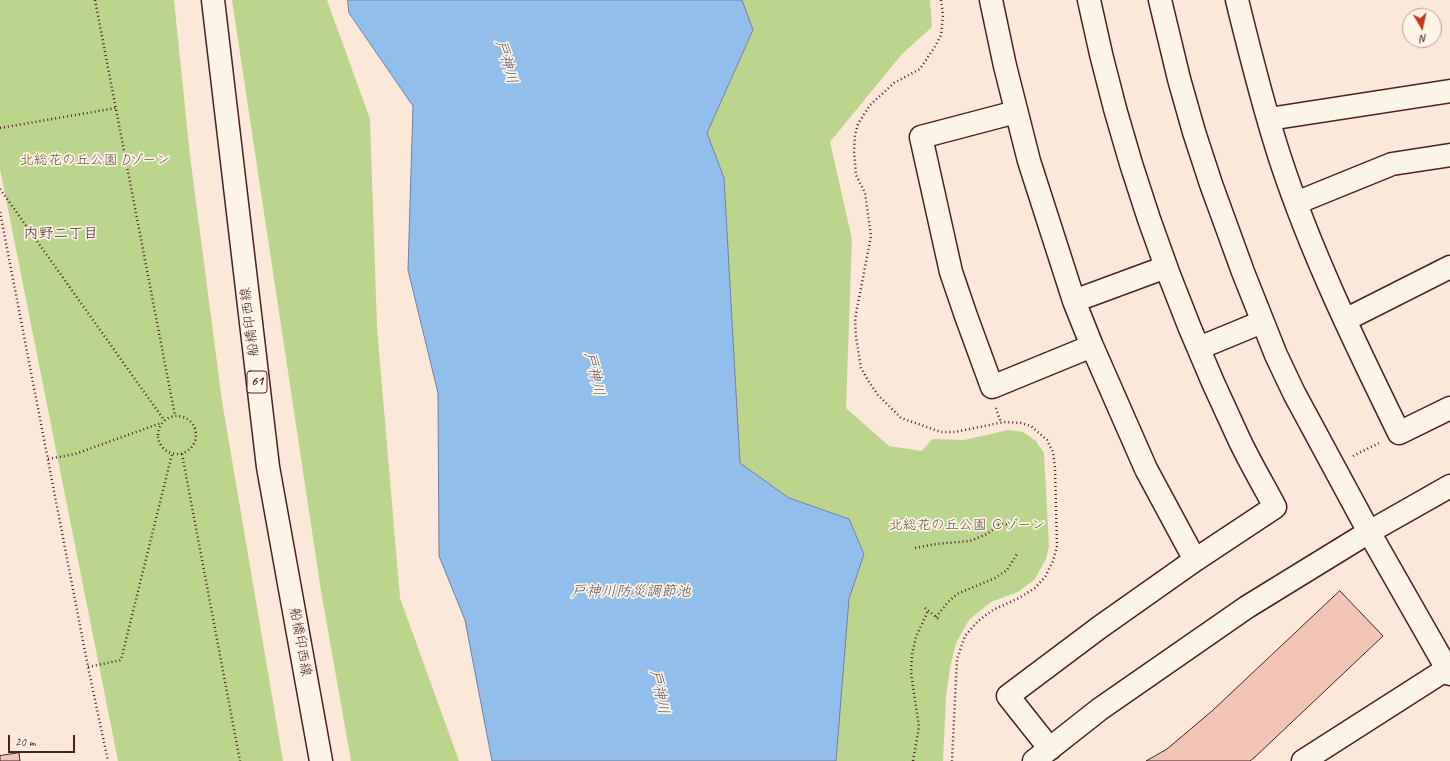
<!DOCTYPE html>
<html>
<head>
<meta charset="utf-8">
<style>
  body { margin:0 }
  #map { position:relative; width:1450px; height:761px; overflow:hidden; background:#fbe8d8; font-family:Caveat,sans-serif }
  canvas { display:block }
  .north { position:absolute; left:1402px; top:8px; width:40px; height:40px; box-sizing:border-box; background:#fcf5e5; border:1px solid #b59f9b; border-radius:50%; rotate:171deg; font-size:11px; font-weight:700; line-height:16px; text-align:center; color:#4a1f2b }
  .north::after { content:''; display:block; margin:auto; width:14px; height:18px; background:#c8321e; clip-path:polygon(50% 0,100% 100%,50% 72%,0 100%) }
  .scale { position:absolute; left:8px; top:735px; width:67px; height:18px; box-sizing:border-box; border:2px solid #4a1f2b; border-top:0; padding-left:5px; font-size:12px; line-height:14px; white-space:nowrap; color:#4a1f2b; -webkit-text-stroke:3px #fcf5e5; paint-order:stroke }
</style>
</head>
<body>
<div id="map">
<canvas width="1450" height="761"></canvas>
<div class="north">N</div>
<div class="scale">20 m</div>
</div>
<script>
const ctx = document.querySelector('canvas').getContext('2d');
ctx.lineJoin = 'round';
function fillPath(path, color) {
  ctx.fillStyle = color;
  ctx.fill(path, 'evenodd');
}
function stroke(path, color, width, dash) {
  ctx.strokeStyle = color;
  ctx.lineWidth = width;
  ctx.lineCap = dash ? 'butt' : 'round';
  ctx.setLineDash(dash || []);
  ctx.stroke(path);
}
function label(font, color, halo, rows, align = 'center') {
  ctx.font = font + ' Caveat,"Klee One",sans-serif';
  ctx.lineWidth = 3.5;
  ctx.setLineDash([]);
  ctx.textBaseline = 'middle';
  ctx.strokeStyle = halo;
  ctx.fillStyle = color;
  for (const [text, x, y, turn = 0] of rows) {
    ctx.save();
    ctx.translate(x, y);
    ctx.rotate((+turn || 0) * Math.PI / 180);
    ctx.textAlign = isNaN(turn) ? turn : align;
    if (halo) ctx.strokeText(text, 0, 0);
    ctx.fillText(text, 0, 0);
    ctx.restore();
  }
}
fillPath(new Path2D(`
  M0 0H174L190 156 222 401 283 761H118L0 169Z
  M232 0H327L370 119 377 327 400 598 459 761H351L321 591Z
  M742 0H930L932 27 902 54 830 142 852 239 846 408 889 446 922 451 932 439 964 440 1008 430 1023 432 1036 441 1044 453 1049 546 1046 559 1035 579 1018 592 991 602 969 620 956 643 950 668 946 697 943 761H836L849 599 864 554 849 519 789 498 740 464 724 178 707 133 753 31Z`), '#bcd58c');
const water = new Path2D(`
  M348 0H742L753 30 707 133 724 178 740 463 789 498 849 519 864 554 849 599 836 761H492L465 620 439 556 438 393 408 270 413 106 349 13Z`);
fillPath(water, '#92beeb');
stroke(water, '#757e9e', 1);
const building = new Path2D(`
  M1340 591 1383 636 1255 757 1250 761H1146L1167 749 1212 711Z
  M19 753 20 761H0V756Z`);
fillPath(building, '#f1c4b4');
stroke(building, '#4a1f2b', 1);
const minor = new Path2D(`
  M991 0 1005 66 1029 161 1074 301 1092 346 1146 469 1195 560
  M1160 0 1179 79 1194 132 1211 184 1243 272 1276 355 1294 393 1369 532 1450 674
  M1237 0C1250 53 1263 106 1280 158 1311 253 1355 343 1399 433L1450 408
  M1016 112 921 137 951 272 966 316 992 387 1092 346
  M1269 119 1450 91
  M1296 203 1392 164 1450 155
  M1074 301 1166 267
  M1345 320 1450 267
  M1199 348 1262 322
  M1050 749 1008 696 1100 627 1195 560 1275 507C1263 484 1249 461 1238 437 1172 298 1120 151 1089 0
  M1034 761 1100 709 1247 607 1369 532 1450 486
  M1303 761 1450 667`);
const major = new Path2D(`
  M213 0 268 467 321 761`);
stroke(minor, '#4a1f2b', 25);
stroke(major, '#4a1f2b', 25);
stroke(new Path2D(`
  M95 0 175 416
  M941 0 943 15 941 35 936 45 920 69 894 83 870 105 858 124 855 135 854 151 856 175 865 193 871 236 855 319 856 337 861 368 869 382 878 395 901 418 941 432H955L1004 422 1021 423 1031 426 1047 440 1053 452 1055 468 1057 546 1053 561 1045 577 1035 588 1019 598 993 610 978 621 965 636 957 659 952 761
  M0 128 116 108
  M0 189 164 420
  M0 212 88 667 108 761
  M996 408 1001 423
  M158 435a19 19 0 1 1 38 0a19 19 0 1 1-38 0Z
  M182 454 240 761
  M1353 456 1379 443
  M48 459 75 454 161 423
  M915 548 936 544 970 541 987 534 999 525 1018 523
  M925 608 940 620
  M936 617 948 602 957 594 995 578 1007 570 1017 554
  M88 667 121 660 172 454
  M913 761 919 727 911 673 912 654 916 637 928 611`), '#4a1f2b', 2.5, [1, 3]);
stroke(minor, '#fcf5e5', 22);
stroke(major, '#fcf5e5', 22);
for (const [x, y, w] of [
  [257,382,20]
]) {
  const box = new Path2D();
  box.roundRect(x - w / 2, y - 11, w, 22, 3);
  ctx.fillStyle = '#fcf5e5';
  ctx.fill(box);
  stroke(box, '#4a1f2b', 1);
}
label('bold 13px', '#4a1f2b', null, [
  ["61",257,382]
]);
label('14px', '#664c43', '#fcf5e5', [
  ["北総花の丘公園 Dゾーン",95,160],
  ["北総花の丘公園 Ｃゾーン",967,525]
]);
label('14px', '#4a1f2b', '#fcf5e5', [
  ["船橋印西線",250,322,-97],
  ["船橋印西線",300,642,80]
]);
label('italic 15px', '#604f65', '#fcf5e5', [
  ["戸神川",506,62,74],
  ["戸神川",594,374,77],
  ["戸神川防災調節池",631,592],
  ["戸神川",659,692,78]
]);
label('15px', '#4a1f2b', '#fcf5e5', [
  ["内野二丁目",61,234]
]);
</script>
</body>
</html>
